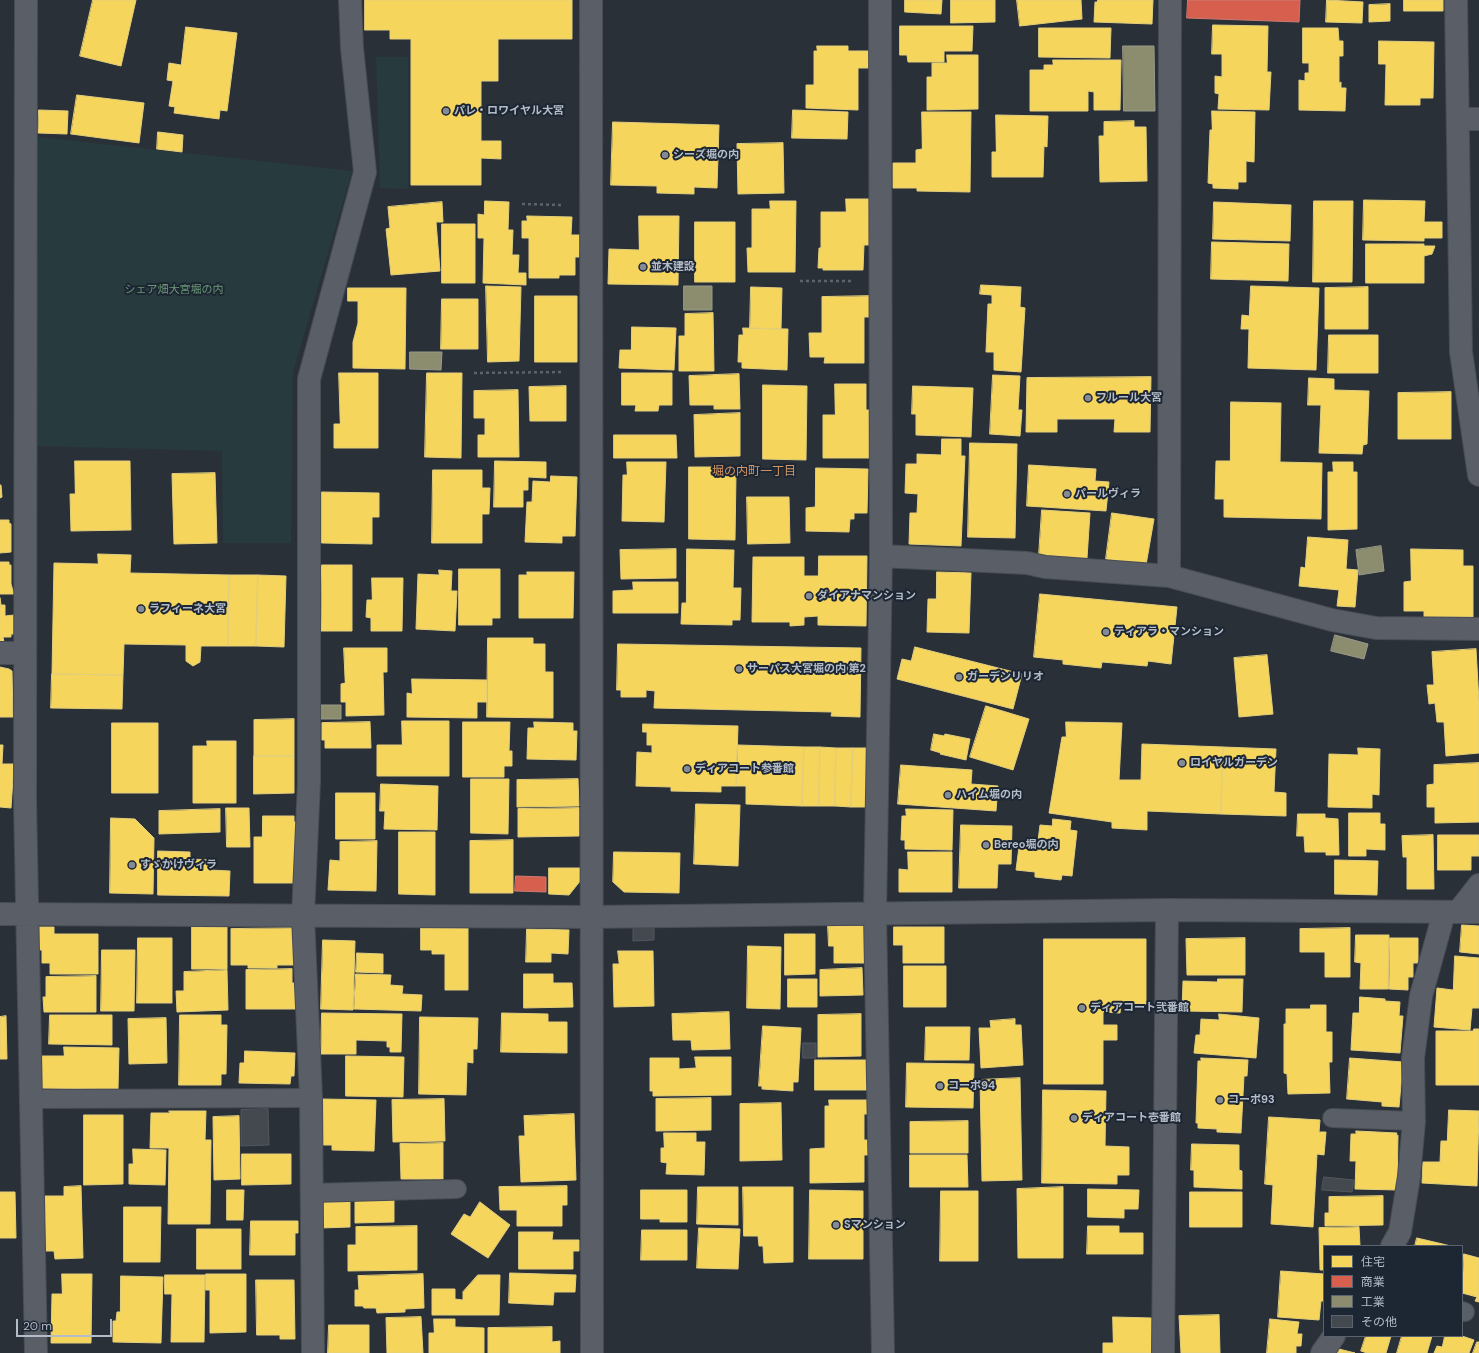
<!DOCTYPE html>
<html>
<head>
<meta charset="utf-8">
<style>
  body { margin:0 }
  #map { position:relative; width:1479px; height:1353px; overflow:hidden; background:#2a3038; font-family:"DM Sans","Noto Sans JP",sans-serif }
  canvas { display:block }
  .legend { position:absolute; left:1323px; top:1245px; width:140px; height:92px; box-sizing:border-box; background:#1d2633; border:1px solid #59626f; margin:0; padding:5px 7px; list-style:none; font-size:12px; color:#b4bcc9 }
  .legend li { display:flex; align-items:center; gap:8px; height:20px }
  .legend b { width:20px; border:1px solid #59626f }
  .scale { position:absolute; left:16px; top:1319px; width:96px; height:18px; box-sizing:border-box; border:2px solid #b4bcc9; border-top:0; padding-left:5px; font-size:12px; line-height:14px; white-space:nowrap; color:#b4bcc9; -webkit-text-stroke:3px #1d2633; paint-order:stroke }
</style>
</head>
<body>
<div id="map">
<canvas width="1479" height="1353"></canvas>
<ul class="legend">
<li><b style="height:11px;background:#f6d55c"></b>住宅</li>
<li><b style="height:11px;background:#d6604d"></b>商業</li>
<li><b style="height:11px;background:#8c8c6e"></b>工業</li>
<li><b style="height:11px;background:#444950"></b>その他</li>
</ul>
<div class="scale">20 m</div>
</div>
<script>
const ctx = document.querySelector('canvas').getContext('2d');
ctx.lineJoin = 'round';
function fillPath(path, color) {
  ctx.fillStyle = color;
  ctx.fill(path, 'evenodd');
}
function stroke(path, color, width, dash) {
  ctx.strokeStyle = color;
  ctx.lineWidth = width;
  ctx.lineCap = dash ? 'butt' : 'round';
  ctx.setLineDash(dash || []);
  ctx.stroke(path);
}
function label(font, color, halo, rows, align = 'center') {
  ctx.font = font + ' "DM Sans","Noto Sans JP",sans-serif';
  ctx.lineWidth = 4;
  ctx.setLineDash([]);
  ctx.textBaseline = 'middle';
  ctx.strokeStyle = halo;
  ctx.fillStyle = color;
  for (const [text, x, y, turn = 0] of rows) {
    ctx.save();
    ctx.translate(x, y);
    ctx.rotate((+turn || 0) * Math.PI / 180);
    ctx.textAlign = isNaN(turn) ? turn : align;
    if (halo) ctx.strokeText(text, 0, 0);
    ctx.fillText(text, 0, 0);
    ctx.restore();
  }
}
fillPath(new Path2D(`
  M376 57H408V189L380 188Z
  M38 137 352 171 293 372 291 543H223L222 451 37 446Z`), '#273a3e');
const homes = new Path2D(`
  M93 0H136L121 66 80 56Z
  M365 0H572V39H498V81H481V141H501V159L481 158V185H411V39H390V30H365Z
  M905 0H942L941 14 905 12Z
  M951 0H995V22L951 23Z
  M1017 0H1081L1082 19 1020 26Z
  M1098 0H1153L1152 24 1094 22 1095 2H1097Z
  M1327 0 1363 2 1362 23 1326 22Z
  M1404 0H1443V11H1404Z
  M1390 4V21L1369 22V5Z
  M1213 25 1268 26 1267 72H1271L1269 110 1218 109 1219 94 1215 93V76L1222 77V54H1212Z
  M900 26H973L972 51H944V62H908L907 55H900Z
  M186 27 237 33 227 111 220 110 219 119 174 113 175 107 169 106 173 81 167 80 169 63 181 65Z
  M1039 28H1111L1110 58 1039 57Z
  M1303 28H1338L1339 41H1343V56H1339V83L1341 82V88H1346L1345 111 1299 110V80L1305 81V73H1309V63H1303Z
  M1379 41 1434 42 1433 98H1420V105H1385L1386 64H1379Z
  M817 46H848V51H870V68H858V110L806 108V85H814V51H817Z
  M947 55H978V109L927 110V77H932V63H947Z
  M1053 60H1121L1120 110H1094V92L1088 91V111H1030V70H1044V65H1053Z
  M77 95 144 103 139 143 71 134Z
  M39 110 68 111 67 134 38 133Z
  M793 110 848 112 847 139 792 138Z
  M1212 111 1255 112 1254 162 1246 161V182H1238V189L1213 188V184L1208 183 1210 130H1212Z
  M922 112H971L970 192 917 191V188H893V163H916V150L922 149Z
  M996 115 1048 116 1047 147 1044 146 1043 177H992V152H996Z
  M1134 121V127H1146L1147 181 1100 182 1099 136H1104V122Z
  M613 122 719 125 717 188 694 187V194L657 193V186L611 185Z
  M158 132 183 135 182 152 157 149Z
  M783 143 784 193 738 194 737 144Z
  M846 199H870V245H864L863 270H823V268H818L819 248H821V212H846Z
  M1364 200 1425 201 1424 222H1442V238H1424V241L1363 240Z
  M485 201 509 202 508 230H513L512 255H519L518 273H526V285L483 283 484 238H478V214L484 215Z
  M770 201H796L795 272H748L747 248H752V209H770Z
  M1314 201H1353L1352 282H1313Z
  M442 202 443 222H436L440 271 391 275 386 229 390 228 388 207Z
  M1214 202 1291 205 1290 241 1213 239Z
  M527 216 572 217 571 235H580L579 257H575V275H559V278H529V238H522V221H527Z
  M639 216H679L678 285 608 284 609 249 639 250Z
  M695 222H735V282H695Z
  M442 224H475V283H442Z
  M1212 242 1289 244 1288 281 1211 279Z
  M1366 244H1424V246H1435L1432 254 1424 256V283H1366Z
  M981 285 1021 287 1020 307 1025 308 1021 372 994 370V352H986L988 304H992V295L980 294Z
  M486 286 521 287 519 361 488 362Z
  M1251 286 1319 288 1316 370 1248 368 1249 329H1241L1242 315 1249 316Z
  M751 287 782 288 781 329 750 328Z
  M1368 287V329H1325V288Z
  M348 288H406L405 369 353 368V342L358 323V301H348Z
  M535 296H577V362H535Z
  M871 296V317H864V363H824L825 357H810L809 333H822V297Z
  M442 299H478V349H441Z
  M713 313 714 371H679V336H685V314Z
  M632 327 676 328 674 370 619 368 620 350H631Z
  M743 328 788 329 787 370 742 368V362H738L739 335H743Z
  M1329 335H1378V373H1328Z
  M339 373H378V448H334V424H340Z
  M427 373H462L461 458 425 457Z
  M622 373H672V405H659L658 411H635L636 405H622Z
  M739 374 740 409H714V405H690L689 376Z
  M993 375 1020 376 1018 410H1022L1020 436 990 434Z
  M1151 377 1150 432H1114L1115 419H1057V432H1026L1027 378Z
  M1309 378 1334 379V390L1369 391 1367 444 1363 445 1362 454 1319 453 1321 405H1308Z
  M835 384H866V410H869V458H823V415H835Z
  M763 385 807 386 806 460 763 459Z
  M566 386V421H530L529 387Z
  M913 386 973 388 971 437 916 435V414H912Z
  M518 390 519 457H478V435H485V418H474V391Z
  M1451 392V439H1398V393Z
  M1231 402 1281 403 1280 462 1322 463 1321 519 1224 517V499H1215L1216 461H1230Z
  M740 413V456L695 457 694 415Z
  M614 435H676L677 458H614Z
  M942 439H961V456H965L961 546 909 544 910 513H917L918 494 905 493 906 464H917V454L941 455Z
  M970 443 1017 444 1015 538 968 537Z
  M75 461H130L131 530 71 531 70 494H75Z
  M495 461 546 462V478L528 477V490H523V507H494Z
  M627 462H666L664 522 622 521 623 475H627Z
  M1333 462H1353V472H1357V529L1328 530V472H1333Z
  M1029 465 1096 469 1095 481 1109 482 1106 511 1027 506Z
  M689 467H721V474H736L735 540 689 539Z
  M816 468 868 469 867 513H854V519H850L849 532 806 531V508L815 507Z
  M433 470H482V488H490L489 514H482V543H432Z
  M215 473 217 543 174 544 172 474Z
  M551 476 577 477 575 536H562V543L525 542 527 502H532L533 481 550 482Z
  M0 485H1L2 497 0 498Z
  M322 492 379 493V517H372V544L322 543Z
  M747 497H789L790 543 748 544Z
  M1042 510 1090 513 1087 558 1039 555Z
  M1112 513 1154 519 1146 565 1106 559Z
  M0 520H9V523L11 524V552L0 553Z
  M1308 537 1348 540 1346 569 1358 570 1355 607 1337 606 1339 590 1299 586 1301 567 1305 568Z
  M676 549V578L621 579 620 550Z
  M687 549 734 550 733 588H741L740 620H732V625L681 624 682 603H686Z
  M1411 549 1463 550V566H1473V617H1424V611H1404V582L1411 581Z
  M98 554 131 555 130 573 229 575 228 646H201L200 662 193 666 186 661V645L124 644 123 675 52 674 54 563 98 564Z
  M819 556H867L866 626 818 625V616L804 617V625L790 626V622H752L753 557H804V576H818Z
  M0 562H9V565H11V584L14 594H0Z
  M322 565H352V631H321Z
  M459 569H500V618H492V625H459Z
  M439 570 452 571 451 591H457L455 631 416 629 418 574 439 575Z
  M527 572H574L573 618H519V575H527Z
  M937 572 971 573 969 633 927 632 928 599H936Z
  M229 575H258L256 646H228Z
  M258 575 286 576 284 647 256 646Z
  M372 578H403L402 631H371V618L366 617 367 600H372Z
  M633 582H678V613H613V591L633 590Z
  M1040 594 1177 607 1171 664 1148 661 1147 666 1102 662 1101 668 1063 664V660L1034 657Z
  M0 598 1 605H5V616L14 615V634H11V637H3L4 642H0Z
  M488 638H533V644H545V672H553V718L487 717Z
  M618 644 861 648 860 717 831 716 832 712 654 708 655 691 646 690V697H621V690H617Z
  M915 647 1022 674 1013 709 897 679 902 659 911 661Z
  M344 648H387V672H383L384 715 346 716V702H341V684L345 683Z
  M1476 649 1479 702V753L1446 756 1444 722H1437L1435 703 1429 704 1427 685H1434L1432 652Z
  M1267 655 1273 714 1239 717 1234 658Z
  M0 667 9 669 12 671 13 717H0Z
  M52 674 123 675 122 709 51 708Z
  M412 679 487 680V702H477V718L407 717V693L412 694Z
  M986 706 1029 719 1013 770 970 757Z
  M294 719V756H254V720Z
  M402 721H449V776H377V745H402Z
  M370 722 371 748H325V740H322V723Z
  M463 722H510L509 751H512V766H504V777H463Z
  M534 722 573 723V731H577L576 760 527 759 528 728H534Z
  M1066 722 1122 723 1119 780H1141L1142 744 1223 747 1221 814 1147 811V830L1112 828V822L1049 813 1062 737H1066Z
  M112 723H158V793H112Z
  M643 724 738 726 736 786H721V792L671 791V787L636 786 637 752 652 753V745H647V732H643Z
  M934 734 944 736 945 734 970 739 966 760 940 754 941 753 931 750Z
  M207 741H236V803H193V746H207Z
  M0 745H3L2 764H14L11 808 0 807Z
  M738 745 804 747 802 806 746 804V786H736Z
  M804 747H820L819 806H802Z
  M820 747 836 748 835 806H819Z
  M1223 747 1276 749 1274 792 1286 793V816L1221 814Z
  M836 748H853L851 807 835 806Z
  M853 748H869L867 807H851Z
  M1358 748 1380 749 1379 795 1372 794V808L1328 807 1329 754 1358 755Z
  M254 756H294V793L254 794Z
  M1479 763V822L1435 823V807H1427V785L1434 784V765Z
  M901 765 972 770 971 784 998 786 996 811 898 804Z
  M471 779H509L508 834 471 833Z
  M578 779 579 806 517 807V780Z
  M381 784 438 786 437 830 384 829 385 811H380Z
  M336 793H375V839H336Z
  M696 804 740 805 738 866 694 864Z
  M226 808H249L250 847H227Z
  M579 808V836L518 837V809Z
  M220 809V832L159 834V811Z
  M906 809 953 810 952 850 905 849V840H901L902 816H906Z
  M1349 813H1380V824H1385V850L1366 849V856H1349Z
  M1298 814H1325V818L1338 819 1339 855H1326V852H1305L1304 836H1297Z
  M263 816H294V822H297L296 883H254V837H262Z
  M111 818 135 819 154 838 153 894 110 893Z
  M1053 819 1071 821 1070 830 1077 831 1072 876 1062 875 1061 880 1035 877V872L1016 870 1019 847 1037 849 1040 825 1052 826Z
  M961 825 1012 826 1011 864H998L997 888H959Z
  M399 832H435V895L399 894Z
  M1433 835 1434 889H1407V857H1403L1402 836Z
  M1438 835H1479V856H1471V870H1438Z
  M513 840V893H470V841Z
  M377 841 376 891 328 890 330 860 340 861V842Z
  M158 851 190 852V859L210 860V870L230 871 229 896 158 895Z
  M614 852 680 853 679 893 624 892 613 882Z
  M908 852H952V892H899V869L908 870Z
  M1335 860 1378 861 1377 895 1335 894Z
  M549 868H582L581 880 569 895 549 894Z
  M1462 925 1479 926V954L1460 952Z
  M828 926H870V963H834V946H829Z
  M37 927H54V934H98V974H50V963H42V950H37Z
  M192 927H227V969H192Z
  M894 927H944V963H903V945H894Z
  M297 928V965H277V968H248V965H231V929Z
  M421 928H468V990H445V954H432V950H421Z
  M1350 928V977H1325V952H1300V929Z
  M527 929 569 930 568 954 551 953V962H526Z
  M785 934H815V974L785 975Z
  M1356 935H1389L1388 989H1360L1361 963 1355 962Z
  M138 938H172V1003H137Z
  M1245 938V975H1187L1186 939Z
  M1390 938H1418V963H1413V977H1408V990L1389 989Z
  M1044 939H1146V1004H1121L1120 1013 1103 1012V1025H1117V1040H1103V1084H1044Z
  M323 940 355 941 353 1010 321 1009Z
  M748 946 781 947 780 1009 747 1008Z
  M102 950H135L134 1011H101Z
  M618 951H653L654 1006 614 1007 613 964H619Z
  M357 953 383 954V973L356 972Z
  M1455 956 1479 958V1008H1472L1470 1030 1434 1027 1437 988 1453 990Z
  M904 966H946V1007H904Z
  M862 968 863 995 820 996V970Z
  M292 969V983H298L297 1009H246V970Z
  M227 970 228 1010 177 1012 176 991H184V972Z
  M356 974 391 975 390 985 403 986 402 994 422 995 421 1011 354 1009Z
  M524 974H553V983H572L573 1007 524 1008Z
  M96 976V1012H44L43 997H46V977Z
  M788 979H817V1007H788Z
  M1218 979H1243L1242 1012 1182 1011 1183 981 1217 982Z
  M1360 997 1385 999V1001L1400 1002 1399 1016H1403L1400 1053 1351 1050 1353 1013H1359Z
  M1311 1005H1326V1032H1332V1062H1329L1330 1093 1288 1094 1287 1074 1284 1073V1024H1286V1009H1310Z
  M729 1012 730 1049 692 1050 691 1040H673L672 1014Z
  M322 1013 402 1014 401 1052H390V1047H387V1041L356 1040V1054H321Z
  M502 1013 548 1014V1022H567V1053L501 1052Z
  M861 1014V1056L818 1057V1015Z
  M1219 1014 1259 1018 1256 1058 1194 1053 1196 1035H1200L1201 1019 1219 1020Z
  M50 1015H112V1045L49 1044Z
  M180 1015H221V1025H227L226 1074H221V1085H179Z
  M6 1016 7 1059H0V1017Z
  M420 1017 478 1018 477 1049H473V1063L467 1062 466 1095 419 1094Z
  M166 1018 167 1063 129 1064 128 1019Z
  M1015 1019V1025H1021L1023 1065 981 1068 979 1028H991L990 1021Z
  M763 1026 801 1028 798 1082H793V1091L762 1089V1086H759Z
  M926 1027H970L969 1060H925Z
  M1474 1029H1479V1085H1436V1031H1473Z
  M64 1047 119 1048 118 1089 38 1088 39 1056H64Z
  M245 1051 295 1053 294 1076H291L290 1084 239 1083 240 1063H244Z
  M346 1056 404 1057 403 1097 346 1096Z
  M695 1057H731V1095L653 1096V1091H650V1058H679V1069L696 1068Z
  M1201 1058 1248 1060 1247 1076H1244L1241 1133 1217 1132V1129L1198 1128V1123H1196L1198 1061H1201Z
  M1350 1058 1403 1062 1399 1107 1382 1106V1102L1347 1099Z
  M815 1060H868V1090H815Z
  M907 1063 974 1064 973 1108 906 1107Z
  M1020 1078 1022 1180 982 1181 980 1080Z
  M1043 1090 1106 1091 1105 1146 1129 1147V1175H1117V1184L1042 1183Z
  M711 1098V1130L656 1131V1099Z
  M322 1099 376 1100 374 1151 332 1150V1145H321Z
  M444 1099 445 1141 393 1142 392 1100Z
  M829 1100H872V1114H864V1140H869V1155H864V1182L810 1183V1149L825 1148V1106H829Z
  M781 1103 782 1160 740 1161V1104Z
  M1449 1110 1479 1111 1477 1186 1422 1183 1423 1162H1440L1441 1141H1447Z
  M169 1111H206L205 1140H211L210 1224H168L169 1148H150L151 1113H170Z
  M574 1114 576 1180 521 1182 519 1136H525L524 1116Z
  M84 1115H123V1184L84 1185Z
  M239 1116 240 1179 214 1180 213 1117Z
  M1269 1117 1320 1120 1319 1132H1326L1324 1155 1317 1154 1313 1227 1271 1224 1273 1185 1265 1184Z
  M968 1121V1153H910V1122Z
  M1356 1131 1397 1133 1396 1136 1398 1135 1397 1190 1355 1189 1356 1161H1350L1351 1134H1356Z
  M664 1133H696V1142H705L704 1175 666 1174 667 1163 661 1162V1148H664Z
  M443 1143V1179H401L400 1144Z
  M1192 1144 1239 1145V1170L1242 1171V1189L1194 1187V1170H1191Z
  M133 1149 166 1150 165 1185 129 1184V1164H133Z
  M242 1154H291V1184L242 1185Z
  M910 1155H967L968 1187H910Z
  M81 1186 83 1258 55 1259 54 1251H46L45 1196H64V1187Z
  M567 1186V1205H562V1226H517V1210H500L499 1187Z
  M698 1187H738V1225L697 1224Z
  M743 1187H793V1262L764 1263 763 1246H759L758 1236H744Z
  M1063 1187V1258H1018L1017 1189Z
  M1088 1189 1139 1190 1138 1209H1124V1218L1088 1217Z
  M227 1190H244L243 1220H227Z
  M641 1190H687V1222H660V1219H641Z
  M810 1190 863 1191V1259H809Z
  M941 1191H978V1261H940Z
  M0 1192H15L16 1238H0Z
  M1190 1192H1242V1227H1190Z
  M1383 1196V1225L1325 1226V1213H1329V1197Z
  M394 1200V1222L355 1223V1201Z
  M321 1202H350V1227L321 1228Z
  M480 1202 510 1225 488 1258 451 1234 464 1214 470 1217Z
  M124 1207H161L160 1262H124Z
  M251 1221H298V1233H295V1255H250Z
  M417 1226V1270L348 1271V1245H356V1227Z
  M1088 1226H1119V1233H1143V1254H1087Z
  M1359 1227 1360 1246H1324V1270H1320L1319 1228Z
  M699 1228 740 1229 738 1269 697 1268Z
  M197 1229H241V1269H197Z
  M642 1230H687V1260H641Z
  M519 1232H553L552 1240H579V1251H573V1269H519Z
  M1417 1238 1451 1246H1415Z
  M1464 1254 1479 1258V1302L1475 1301 1477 1297 1462 1293Z
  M1281 1271 1324 1274V1301H1321L1319 1320 1278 1317Z
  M510 1273 576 1275 575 1292H554L553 1305 509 1303Z
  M62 1274H92L91 1343H51L52 1294H62Z
  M206 1274H246V1332L210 1333V1290H206Z
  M423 1274 424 1308 405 1309V1312L377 1313 376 1308H364L363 1306H355V1290H359L358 1276Z
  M165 1275H205L204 1342H171L172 1294H165Z
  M478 1275H500L499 1315H432V1289H455V1299L463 1300V1292Z
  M121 1276 163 1277 161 1343 113 1342V1321H116L117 1312H120Z
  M256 1280H294L295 1339H280V1335H257Z
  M1219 1315 1220 1353H1181L1179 1316Z
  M421 1317 423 1353H387L386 1318Z
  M1113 1317 1152 1318V1353H1103V1343H1113Z
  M434 1319H455V1327L484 1328V1353H429V1333H434Z
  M1270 1319 1299 1322 1297 1334H1302L1301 1346H1296V1353H1267Z
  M329 1325H369V1353H328Z
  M552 1327V1342L560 1341V1353H488V1328Z
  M1366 1336H1391L1386 1353H1367L1361 1351Z
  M1402 1336H1432L1427 1353H1397Z
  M1445 1336H1462L1474 1340 1469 1353H1434L1437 1346 1442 1347Z
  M1477 1342H1479V1353H1473Z
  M1339 1349 1355 1353H1338Z`);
fillPath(homes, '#f6d55c');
stroke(homes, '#e2ce7d', 1);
const shops = new Path2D(`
  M1188 0H1300L1299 22 1187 18Z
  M516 876 546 877V892L515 891Z`);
fillPath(shops, '#d6604d');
stroke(shops, '#cc7c72', 1);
const industry = new Path2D(`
  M1123 46H1154L1155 111H1124Z
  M684 286H712V310H684Z
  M410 352H442L441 370 410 369Z
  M1381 546 1384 571 1359 575 1356 550Z
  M1335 635 1368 644 1364 659 1331 651Z
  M320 705H341V719H320Z`);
fillPath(industry, '#8c8c6e');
stroke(industry, '#989a89', 1);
const building = new Path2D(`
  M654 925V940L633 941V926Z
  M803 1043H816V1058H803Z
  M268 1109 269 1145 241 1146V1110Z
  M1324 1177 1354 1180 1352 1192 1322 1190Z`);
fillPath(building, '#444950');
stroke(building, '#52575f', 1);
const service = new Path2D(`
  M31 1099 311 1098
  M1332 1118 1414 1121
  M311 1193 457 1189
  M1462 1311 1465 1312`);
const minor = new Path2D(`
  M26 0 25 801 36 1353
  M591 0 592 1353
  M880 0 881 556 875 914 883 1353
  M1456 0 1461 352 1479 475
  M1458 119H1479
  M881 556 1027 563 1045 567 1169 576 1332 620 1376 628 1479 629
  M1169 576 1170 0
  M0 653H25
  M1458 912 1479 885
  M0 914 590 917 1167 910 1479 912
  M1392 1246 1400 1232 1409 1177 1414 1121 1413 1058 1421 996 1444 913
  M313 1353 311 1098 303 916 309 782V379L365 172 352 48 350 0
  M1163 1353 1167 910
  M1322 1353 1334 1336`);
stroke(service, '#484c53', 20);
stroke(minor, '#484c53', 24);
stroke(new Path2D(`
  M522 204 563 205
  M800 281H854
  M474 373 564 372`), '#5d636a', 2.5, [3, 3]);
stroke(service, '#5a5e66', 18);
stroke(minor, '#5a5e66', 22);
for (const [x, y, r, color] of [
  [446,111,4,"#848b96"],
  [665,155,4,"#848b96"],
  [643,267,4,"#848b96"],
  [1088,398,4,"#848b96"],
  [1067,494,4,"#848b96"],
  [809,596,4,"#848b96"],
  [141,609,4,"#848b96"],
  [1106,632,4,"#848b96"],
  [739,669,4,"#848b96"],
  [959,677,4,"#848b96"],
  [1182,763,4,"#848b96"],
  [687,769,4,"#848b96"],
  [948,795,4,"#848b96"],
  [986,845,4,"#848b96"],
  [132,865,4,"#848b96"],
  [1082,1008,4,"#848b96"],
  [940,1086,4,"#848b96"],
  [1220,1100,4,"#848b96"],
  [1074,1118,4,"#848b96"],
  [836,1225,4,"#848b96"]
]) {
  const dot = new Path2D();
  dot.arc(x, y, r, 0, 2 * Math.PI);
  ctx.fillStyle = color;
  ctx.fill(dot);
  stroke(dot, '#1d2633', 1.5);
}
label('bold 11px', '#b4bcc9', '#1d2633', [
  ["パレ・ロワイヤル大宮",454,111],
  ["シーズ堀の内",673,155],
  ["並木建設",651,267],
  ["フルール大宮",1096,398],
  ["パールヴィラ",1075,494],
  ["ダイアナマンション",817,596],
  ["ラフィーネ大宮",149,609],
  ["ティアラ・マンション",1114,632],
  ["サーパス大宮堀の内 第2",747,669],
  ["ガーデンリリオ",967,677],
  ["ロイヤルガーデン",1190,763],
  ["ディアコート参番館",695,769],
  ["ハイム堀の内",956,795],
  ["Bereo堀の内",994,845],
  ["すゞかけヴィラ",140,865],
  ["ディアコート弐番館",1090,1008],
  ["コーポ94",948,1086],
  ["コーポ93",1228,1100],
  ["ディアコート壱番館",1082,1118],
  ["Sマンション",844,1225]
], 'left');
label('11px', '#6b9a76', '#1d2633', [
  ["シェア畑大宮堀の内",174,290]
]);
label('12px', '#d59563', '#1d2633', [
  ["堀の内町一丁目",754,472]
]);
</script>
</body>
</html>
